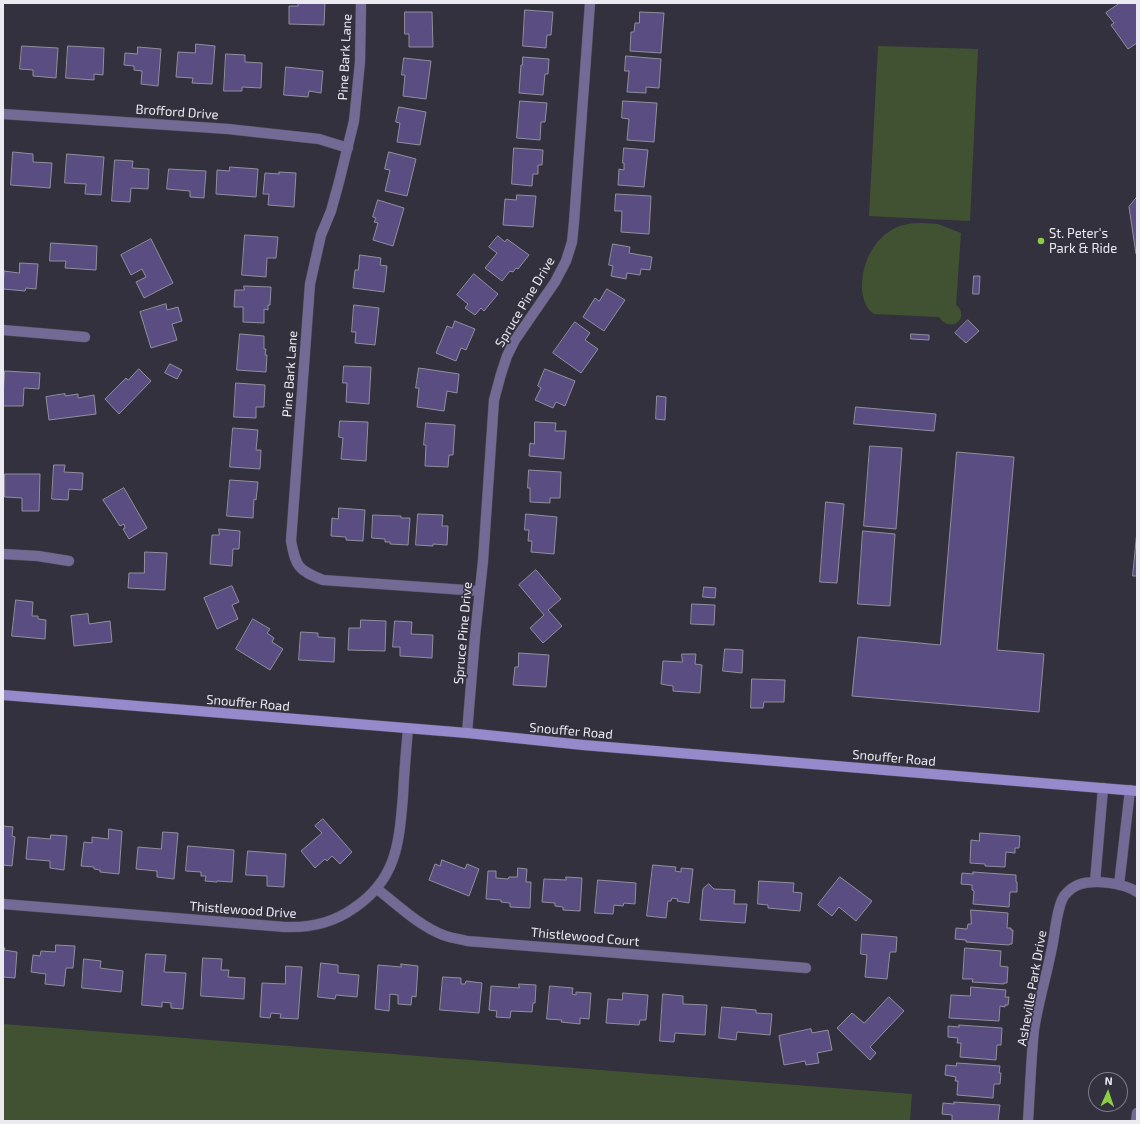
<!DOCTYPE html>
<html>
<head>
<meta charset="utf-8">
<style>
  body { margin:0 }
  #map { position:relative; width:1140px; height:1124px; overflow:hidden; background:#33313d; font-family:"Exo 2",sans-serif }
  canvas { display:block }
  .frame { position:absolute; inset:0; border:4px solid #ebeaf1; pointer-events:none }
  .north { position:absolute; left:1088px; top:1072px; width:40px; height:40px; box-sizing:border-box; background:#33313d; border:1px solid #7d7b85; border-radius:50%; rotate:3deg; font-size:11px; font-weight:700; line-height:16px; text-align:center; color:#ebeaf1 }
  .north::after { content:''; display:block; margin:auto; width:14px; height:18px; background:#8bce46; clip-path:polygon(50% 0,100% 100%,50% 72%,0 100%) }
</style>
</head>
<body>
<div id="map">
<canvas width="1140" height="1124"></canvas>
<div class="frame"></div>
<div class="north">N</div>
</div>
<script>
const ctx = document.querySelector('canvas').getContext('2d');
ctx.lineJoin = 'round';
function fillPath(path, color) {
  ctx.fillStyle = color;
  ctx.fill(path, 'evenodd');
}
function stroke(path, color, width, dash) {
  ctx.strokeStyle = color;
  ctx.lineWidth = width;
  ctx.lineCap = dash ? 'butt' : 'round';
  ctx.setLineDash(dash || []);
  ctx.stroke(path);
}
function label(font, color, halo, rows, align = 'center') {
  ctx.font = font + ' "Exo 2",sans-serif';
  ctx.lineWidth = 3.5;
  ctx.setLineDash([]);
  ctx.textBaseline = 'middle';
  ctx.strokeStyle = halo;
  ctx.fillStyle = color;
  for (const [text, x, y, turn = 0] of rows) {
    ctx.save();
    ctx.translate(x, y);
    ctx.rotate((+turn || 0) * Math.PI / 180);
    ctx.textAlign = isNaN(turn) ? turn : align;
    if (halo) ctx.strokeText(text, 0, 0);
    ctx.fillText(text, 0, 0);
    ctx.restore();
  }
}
fillPath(new Path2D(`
  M878 46 978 49 970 221 869 216Z
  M922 223 938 224 961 233 956 305C971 317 951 335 939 317L874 314C866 309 863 299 862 290 861 265 872 240 895 228 903 224 913 223 922 223Z
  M3 1024 912 1094 910 1121H3Z`), '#405231');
const building = new Path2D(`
  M298 3H325L324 25 289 24V6H298Z
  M1120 3H1137V43L1128 49 1111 25 1114 23 1106 13Z
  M525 10 553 12 551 35H547L546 48 523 46Z
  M405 12H432L433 47H409V34H405Z
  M640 12 664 13 661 53 630 51 631 32H634L635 23H639Z
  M196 44 215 46 212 84 192 83 193 78 176 77 178 52 195 53Z
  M22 46 58 48 56 78 33 76V70L20 69Z
  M68 46 104 48 103 75 94 74V80L66 78Z
  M138 47 161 49 158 86 141 84 142 71 134 70V66L124 65 125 53 137 54Z
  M226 54 245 55V62L262 63 261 88 242 87V91H224Z
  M626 56 661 59 659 88 646 87V93L627 92 629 71H625Z
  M523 57 549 59 548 74H545L543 95 519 93 521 65H522Z
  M404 58 431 61 426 99 403 96 405 75H402Z
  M286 67 323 71 321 93 309 91 308 97 284 95Z
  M520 101 547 103 545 122H541L540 140 517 138Z
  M623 101 657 103 654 142 627 140 629 119 622 118Z
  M399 107 426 112 420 145 397 142 400 123 396 122Z
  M514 148 543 150 542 165H538V174H533L532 186 512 184Z
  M624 148 648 150 644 187 618 185 619 169 624 170V163H623Z
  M13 152 33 154V162L52 163 50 188 11 185Z
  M389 152 416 159 407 196 385 191 390 170 385 169Z
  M67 154 104 157 101 195 85 194 86 184 65 183Z
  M115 160 133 161 132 168 149 169 148 189 131 188 130 202 112 201Z
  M230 167 258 169 256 197 216 194 217 170 229 171Z
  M169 169 206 171 204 198 190 197V191L167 189Z
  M279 172 296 173 294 207 268 205 269 194H263L265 173 279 174Z
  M616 194 651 196 649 234 621 232 622 211H615Z
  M517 195 536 196 533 227 503 225 505 199 516 200Z
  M1137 197V255L1136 254 1129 207Z
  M378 200 404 208 393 246 373 240 378 223 374 222 376 218 373 217Z
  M245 235 278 237 276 258H267L266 277 242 275Z
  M498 236 505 242 507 239 529 255 518 269 516 268 513 272 510 271 502 281 485 268 497 253 489 247Z
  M151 239 173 283 144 298 136 282 146 277 142 269 131 275 121 255Z
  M51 243 97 246 96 270 65 268 66 261H50Z
  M613 244 630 247 629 253 652 257 650 270 641 269 640 275 627 273 626 279 611 276 613 266 609 265Z
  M360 255 381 258 380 265 387 266 384 292 353 288 355 270H358Z
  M20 263 38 264 36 289 26 288 25 291 3 289 4 271 19 273Z
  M474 274 498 294 484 311 481 308 475 315 465 308 468 304 457 295Z
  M974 276H980L979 294H973Z
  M244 286 271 287 270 305H268V310L264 309V323L243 322V307H234L235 290H244Z
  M607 289 625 300 604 331 583 317 595 298 599 301Z
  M166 304 167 310 178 307 182 321 172 324 177 340 151 348 140 312Z
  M354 305 379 308 375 345 355 343 356 332H352Z
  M968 320 979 331 966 343 955 333Z
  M455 321 475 329 466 350 461 348 456 361 436 353 447 326 452 328Z
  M575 322 590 333 585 340 598 349 581 373 553 353Z
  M240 334 264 336V349H266L265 355H267L266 372 237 370Z
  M911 334 929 335V340L911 339Z
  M170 364 182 370 177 379 165 373Z
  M344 366 371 367 369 404 346 402 347 383H343Z
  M419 368 459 374 457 393 447 391 444 411 417 407 419 388H416Z
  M139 369 151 381 119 414 105 399 126 378 128 380Z
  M545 369 575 381 565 406 556 402 553 408 535 400 541 388 538 386Z
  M5 371 40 373 39 389 24 388 23 406H3Z
  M236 383 265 385 264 407H256V418L234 417Z
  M65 394V396L78 394V398L94 395 96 414 49 420 46 397Z
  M657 396 666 397 665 420 656 419Z
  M856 407 936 414 934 431 854 424Z
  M340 421 368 422 366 461 341 459 343 438 339 437Z
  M535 422 556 423 555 431H566L564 459 529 456 530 443 534 444Z
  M426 423 455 425 453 455H449L448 467 425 466 426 445H424Z
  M233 428 258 430 256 450H261L260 469 230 467Z
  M870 446 902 448 896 529 864 526Z
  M957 452 1014 457 997 650 1044 654 1039 712 852 696 858 637 940 645Z
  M54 465H65L64 472 83 473 82 490 69 489 68 500 52 499Z
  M529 470 561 472 560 498H550V503L530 502V488H528Z
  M5 474H40L39 511H22V498L5 497Z
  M230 480 258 482 256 500 254 499 253 518 227 516Z
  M124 488 147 528 129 539 123 529 125 528 124 524 120 526 103 500Z
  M826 502 844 504 837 583 820 582Z
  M339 508 365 510 363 541 346 540V537L331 536 332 518 338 519Z
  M418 514 443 515 442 526H448L447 545 433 544V546L416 545Z
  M526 514 557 517 554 554 531 552 532 541H528L529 530H525Z
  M373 515 401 516V518H410L408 545 390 544V542H385V539L372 538Z
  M219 529 240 531 239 549H233L232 566 210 564 212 535H219Z
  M863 531 895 534 890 606 858 604Z
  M1137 531V576H1133Z
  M145 552 167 553 165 590 128 588 129 573H144Z
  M536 570 561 599 548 610 562 626 543 643 530 628 544 615 519 585Z
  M232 586 239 602 232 605 238 619 217 629 204 598Z
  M704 587 716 588 715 598 703 597Z
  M16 600 33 602 32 616H38V619L46 620 45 639 12 636Z
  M692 604 715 605 714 625 691 624Z
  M88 614 89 624 110 621 112 642 74 646 71 616Z
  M253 619 270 629 267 633 274 638 272 642 283 649 270 670 236 649Z
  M361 620 386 621 385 651 348 650 349 628H360Z
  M395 621 412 622 411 634 433 635 432 658 400 656V647H393Z
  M301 632 318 633V637L335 638 334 662 299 660Z
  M725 649 743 650 742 673 723 671Z
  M519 653 549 655 546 687 513 685 515 667H518Z
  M682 654H696L695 664 702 665 700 693 673 691V686L661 684 663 661 682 662Z
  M752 679 785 680 784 702H764L763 708H751Z
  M323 819 352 852 340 864 332 856 327 861 325 859 315 868 301 851 322 833 315 826Z
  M3 826 13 827 12 836 15 837 12 866 3 865Z
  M109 829 122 831 119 874 100 872V870L94 869V867L81 866 84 842 92 843V837L108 839Z
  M163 832 178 833 174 879 157 877V871L136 869 138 847 161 849Z
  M980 833 1020 836 1019 848H1015V853L1006 852 1005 867 985 866V864L970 863 971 840 979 841Z
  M51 835 67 836 64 870 50 868V861L26 859 28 837 50 839Z
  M188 846 234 850 232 882 217 881V882L205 881 206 876H201V872L186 871Z
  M248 851 286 854 284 887 267 886V876L246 875Z
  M442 860 465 869 467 864 479 869 469 896 429 880 435 864 440 866Z
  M653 865 676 867 675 871 681 872V868L693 869 689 903 677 901 678 899 672 898 671 901H668L666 918 647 916Z
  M518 868 527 869 526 882H531L530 908 510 907V903L501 902V900L486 899 488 871H496V878L508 879 509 877H517Z
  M973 872 1016 875V882H1017V892H1010L1009 907 973 904 974 891 972 890V885L961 884 962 873 973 874Z
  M566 877 582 878 580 911 563 910V907L555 906V903L542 902 544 879 566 880Z
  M840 877 872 901 856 921 839 907 832 916 818 905Z
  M598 880 636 883 635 904 624 903 623 906 614 905 613 914 595 913Z
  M759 881 794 883 793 892 802 893 800 911 768 908V905L758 904Z
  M709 884 714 889 735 890 734 904H747L745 923 700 920 703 889Z
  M971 910 1008 913 1007 928H1011V930H1013L1012 944H1010L1009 945 966 942V940L955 939 956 928 967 929 968 924H971Z
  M862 934 897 937 896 952H890L887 979 865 977 867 955 861 954Z
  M56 945 75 946 73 968H66L64 986 45 984 46 974 31 972 33 955 40 956 41 951 55 952Z
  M3 948H5L4 950 17 952 15 978 3 977Z
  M965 948 1001 951 1000 966 1008 967 1007 983H1004V984L972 982 973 979H963Z
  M146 954 166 955 164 972 186 973 183 1009 171 1008V1003L162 1002V1007L142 1005Z
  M203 958 222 959 221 970H229L228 977 245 978 244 999 201 996Z
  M84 959 101 961 100 968 123 971 121 992 82 988Z
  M321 963 338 965V973L359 975 357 997 336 995 335 999 318 997Z
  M401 964 418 966 416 997 412 996 411 1005 398 1004V995L390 994 389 1011 375 1009 378 965 401 967Z
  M286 966 302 967 298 1019 280 1018 281 1014 271 1013 270 1018 260 1017 262 983 285 984Z
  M443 977 461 978V984H465L466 981 482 983 479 1013 440 1010Z
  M519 984 536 985 535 1003H533L532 1012 511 1011 510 1018 496 1017 497 1011 489 1010 491 986 519 988Z
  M550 986 573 988 572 994 576 995V992L591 993 589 1019 580 1018V1024L561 1022 562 1020 547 1019Z
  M971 987 1006 990 1005 997H1009L1008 1005H1005V1007L1000 1006 999 1021 949 1018 951 995 970 996Z
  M623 993 648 995 646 1020H640L639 1025 606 1023 608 999 622 1000Z
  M663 994 683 996V1004L707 1005 705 1035 675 1033 674 1042 660 1041Z
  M889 997 904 1011 870 1047 876 1053 870 1060 837 1028 852 1013 864 1023Z
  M722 1007 756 1010V1013L772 1014 770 1035 737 1032 736 1040 719 1038Z
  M959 1025 1002 1028 1001 1045H997L996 1060 960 1057 961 1043H957L958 1038 948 1037V1026L959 1027Z
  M811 1029 812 1033 828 1030 832 1050 817 1053 819 1063 806 1065 805 1061 784 1065 779 1036Z
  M957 1063 1000 1066 999 1073H1001L1000 1084H994L993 1098 957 1095 958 1081H955L956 1077 945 1075 946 1065 956 1066Z
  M954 1102 1000 1105 998 1121H955L952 1120V1115L942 1114 943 1103 954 1104Z`);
fillPath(building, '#594d82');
stroke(building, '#918f9d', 1);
const street = new Path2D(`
  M361 3 360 62 354 121 339 182 331 211 321 235 310 284 291 541C296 567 298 570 323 580L479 591
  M3 114 228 129 319 139 348 148
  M3 330 85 337
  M3 554 38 556 69 561
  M467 733 475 636 483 561 494 400 501 374 507 356 515 340 555 282 566 261 572 242 574 222 590 3
  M1095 882 1103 788
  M1119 885 1130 790
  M377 889C398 905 418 925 443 935 451 938 459 939 467 941L806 968
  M3 904 285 927C310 928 333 923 354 908 397 879 399 843 403 796 404 774 406 751 408 729
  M1028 1121C1030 1091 1031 1060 1034 1030 1038 1003 1046 978 1051 952 1055 937 1056 909 1064 896 1068 891 1073 887 1078 885 1093 879 1124 883 1137 892
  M1136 1121 1137 1113`);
const secondary = new Path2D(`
  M3 695 467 733 583 745 1137 791`);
stroke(street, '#504f5a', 11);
stroke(secondary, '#504f5a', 11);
stroke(street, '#736b95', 10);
stroke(secondary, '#9689cc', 10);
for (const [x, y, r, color] of [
  [1041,241,4,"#8bce46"]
]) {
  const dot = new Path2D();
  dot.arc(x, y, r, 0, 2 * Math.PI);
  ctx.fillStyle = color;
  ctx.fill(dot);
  stroke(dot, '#33313d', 1.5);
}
label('13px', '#ebeaf1', '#33313d', [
  ["Pine Bark Lane",345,57,-87],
  ["Brofford Drive",177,112,4],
  ["Spruce Pine Drive",525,302,-59],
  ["Pine Bark Lane",290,374,-86],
  ["Spruce Pine Drive",463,633,-85],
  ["Snouffer Road",248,703,5],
  ["Snouffer Road",571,731,5],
  ["Snouffer Road",894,758,5],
  ["Thistlewood Drive",243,910,4],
  ["Thistlewood Court",585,937,5],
  ["Asheville Park Drive",1032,988,-80]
]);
label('13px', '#ebeaf1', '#33313d', [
  ["St. Peter's",1049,234],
  ["Park & Ride",1049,249]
], 'left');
</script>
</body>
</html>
